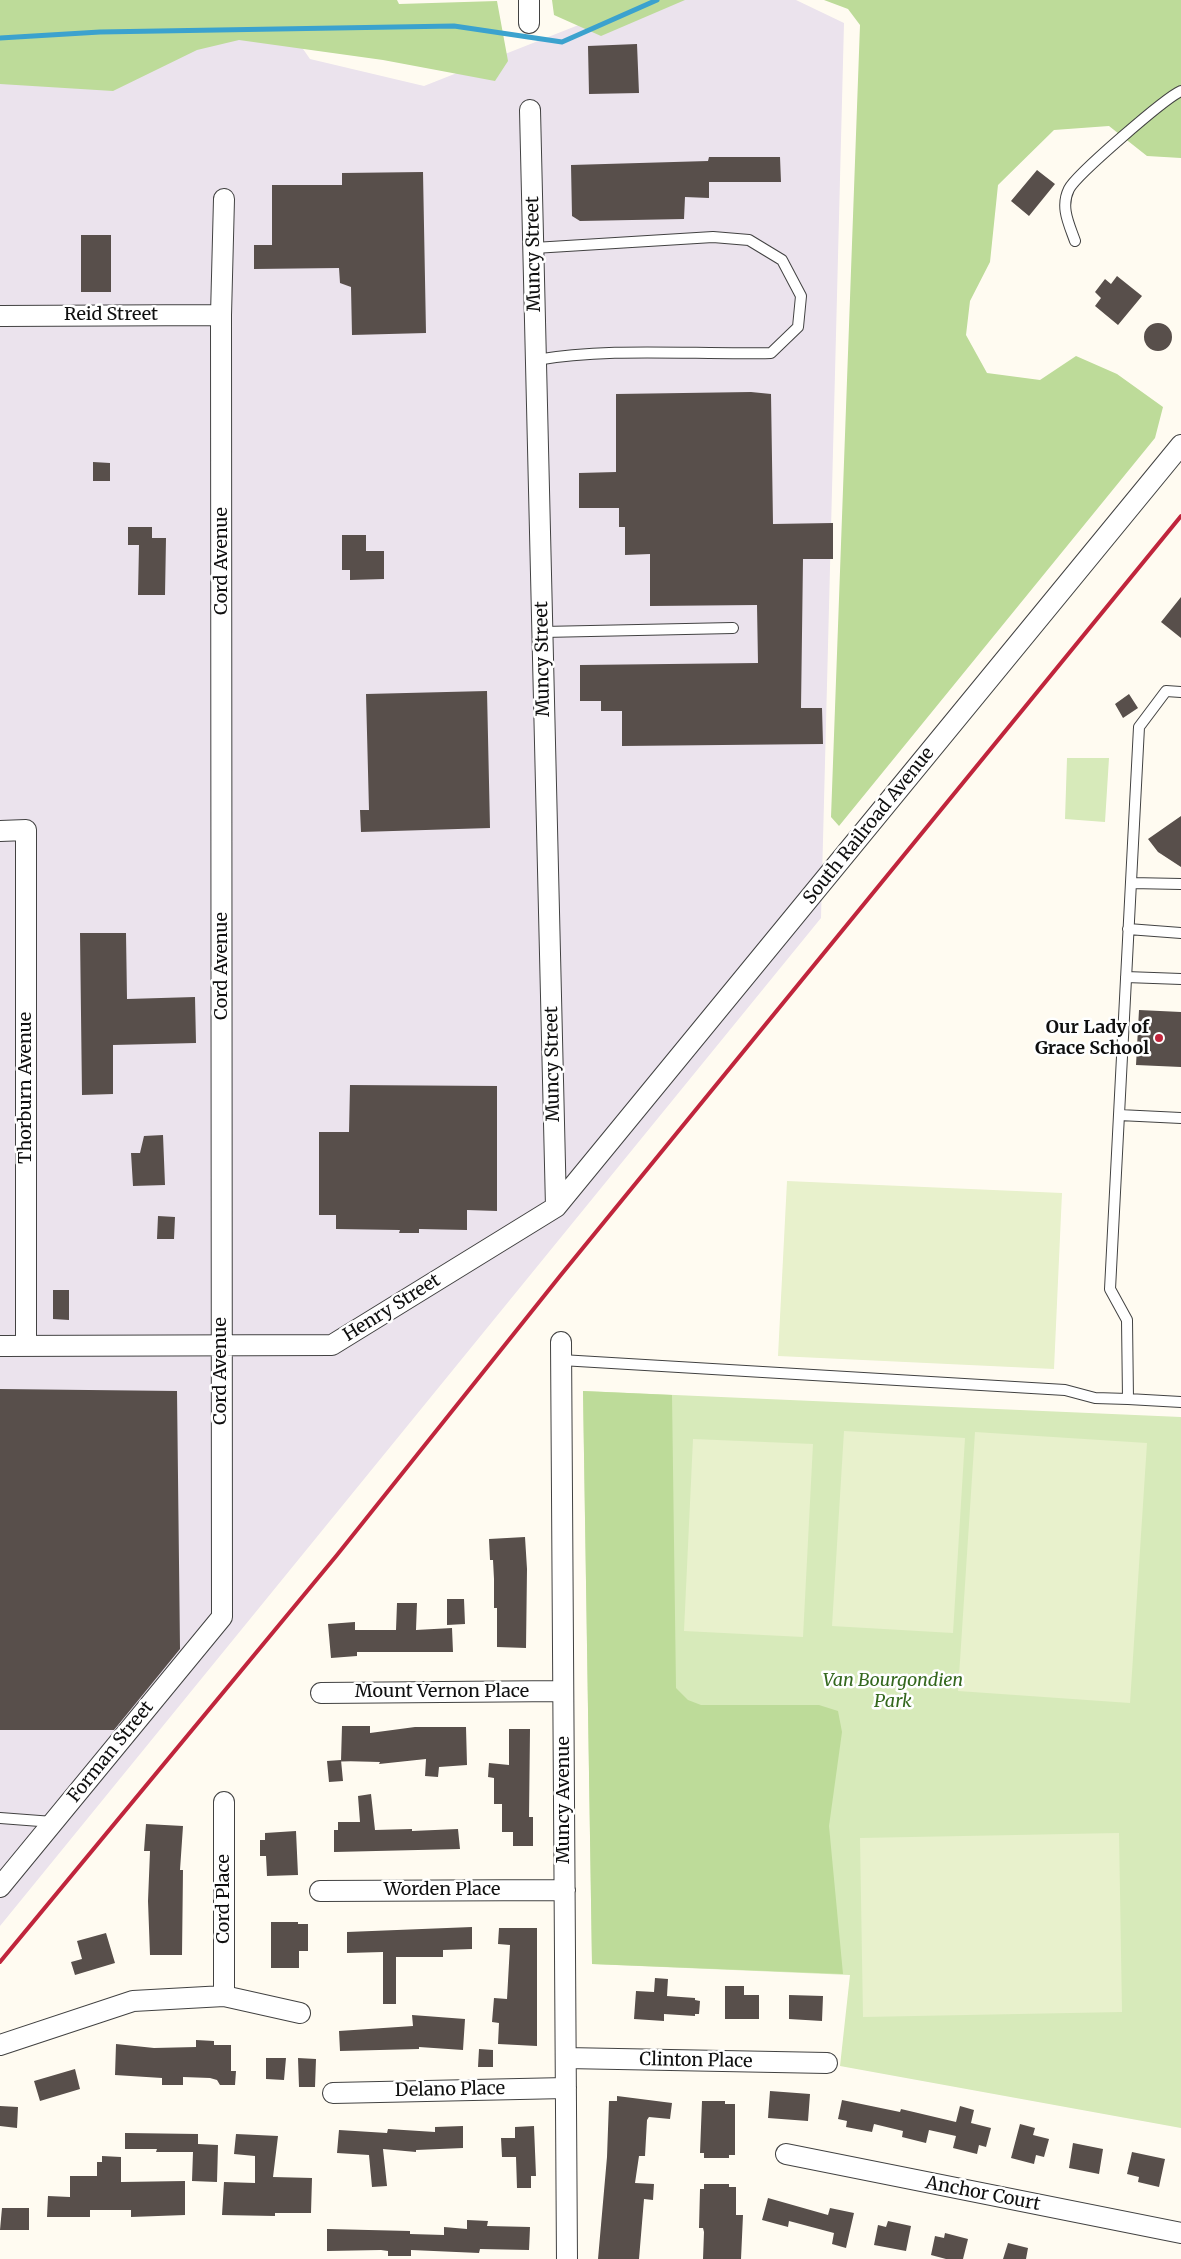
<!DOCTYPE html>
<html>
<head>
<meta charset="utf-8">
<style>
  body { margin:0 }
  canvas { display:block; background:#fffbf1 }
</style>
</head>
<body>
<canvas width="1181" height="2259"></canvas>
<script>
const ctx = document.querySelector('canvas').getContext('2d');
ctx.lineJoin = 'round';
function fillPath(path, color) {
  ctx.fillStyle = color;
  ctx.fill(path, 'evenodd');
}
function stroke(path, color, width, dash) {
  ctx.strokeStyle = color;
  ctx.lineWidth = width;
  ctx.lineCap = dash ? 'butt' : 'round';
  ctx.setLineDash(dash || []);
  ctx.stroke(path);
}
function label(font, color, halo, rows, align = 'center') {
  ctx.font = font + ' Merriweather,serif';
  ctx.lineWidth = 5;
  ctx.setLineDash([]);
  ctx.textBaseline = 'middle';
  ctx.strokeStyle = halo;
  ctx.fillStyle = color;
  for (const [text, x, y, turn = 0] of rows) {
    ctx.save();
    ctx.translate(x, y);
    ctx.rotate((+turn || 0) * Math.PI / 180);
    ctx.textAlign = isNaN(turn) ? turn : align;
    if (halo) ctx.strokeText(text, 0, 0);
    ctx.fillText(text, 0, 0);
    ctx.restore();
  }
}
fillPath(new Path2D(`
  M0 0H269L310 59 424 86 642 0H796L844 23 821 918 0 1926Z`), '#ebe3ed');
fillPath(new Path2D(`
  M1067 758H1109L1105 822 1065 819Z
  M583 1391 1181 1417V2128L840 2066 850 1975 592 1964Z`), '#d7eaba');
fillPath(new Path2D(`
  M0 0H397L399 4 497 1 508 61 495 81 383 60 239 40 197 50 113 91 0 84Z
  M552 0H685L601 36 554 15Z
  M824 0H1181V158L1147 156 1109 126 1054 130 998 185 990 262 970 301 966 335 987 373 1040 380 1076 356 1117 374 1163 407 1155 438 839 826 831 817 860 25 848 9Z
  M583 1391 672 1395 676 1688 688 1700 701 1705H819L838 1711 842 1732 829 1826 843 1974 592 1964Z`), '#bddb99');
fillPath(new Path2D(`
  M787 1181 1062 1193 1054 1369 778 1356Z
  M844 1431 965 1438 953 1633 832 1626Z
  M975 1432 1147 1443 1130 1703 958 1691Z
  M693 1439 813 1444 803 1637 684 1631Z
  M1119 1833 1122 2012 863 2017 860 1838Z`), '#e8f1cc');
stroke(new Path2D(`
  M0 38 100 32 454 26 562 42 657 0`), '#3ba2ce', 5);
fillPath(new Path2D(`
  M637 44 639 93 589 94 588 46Z
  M709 157H780L781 182H709V198L685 197 684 219 580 221 572 216 571 165 708 161Z
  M1037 170 1055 184 1029 216 1011 201Z
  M423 172 426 333 352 335 351 287 340 283 339 268 254 269V245H272V185H342V173Z
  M81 235H111V292H81Z
  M1117 276 1142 296 1118 325 1095 306 1101 298 1095 292 1105 279 1111 284Z
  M1144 337a14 14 0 1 1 28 0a14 14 0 1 1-28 0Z
  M751 392 771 394 773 524 833 523V559H803L801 708H822L823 744 622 746V711H601V701H580V665L758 663 757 605 650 606V554L625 555V527H619V508H579V473L616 472V394Z
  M93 462 110 463V481H93Z
  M128 527H152V538H166L165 595H138L139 545H128Z
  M342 535H366V551H384V579L350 580V570H342Z
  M1181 597V638L1161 622Z
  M487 691 490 828 361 832 360 810H369L366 694Z
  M1129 694 1138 708 1123 718 1115 704Z
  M1181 816V867L1158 852 1148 839Z
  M80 933H126L127 999 195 997 196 1043 113 1045V1094L82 1095Z
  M1139 1010 1181 1012V1067L1136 1065Z
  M350 1085 497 1086V1211L467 1210V1230L419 1229V1233H399L400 1230 336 1229V1215H319V1132H349Z
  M163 1135 165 1185 133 1186 131 1153H140L144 1136Z
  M158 1216 175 1217 174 1239H157Z
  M53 1290H69V1320L53 1319Z
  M0 1389 177 1391 180 1649 114 1730H0Z
  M525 1537 527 1569 526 1648 497 1647V1608H494V1579L493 1560H490L489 1539Z
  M447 1599H464L465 1624 447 1625Z
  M397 1603H417L416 1630 452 1628 453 1652H357V1656L331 1658 328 1624 355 1622V1630H396Z
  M342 1726H370V1733L415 1727H466L467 1765 439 1767 438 1777 425 1776 426 1759 379 1764 380 1762 341 1761Z
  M509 1729H530L529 1817H533V1846H513V1832H502V1804H494V1778L488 1777 489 1763 509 1765Z
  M341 1760 343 1781 329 1782 327 1761Z
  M371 1794 375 1830 412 1829V1831L458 1829 460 1849 334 1852V1830H338V1822H360L358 1796Z
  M146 1824 183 1826 180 1870H183L182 1955H150L148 1901 150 1851H144Z
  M296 1831 298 1875 267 1876 266 1856H260V1840H265V1833Z
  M271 1922H298V1924H308V1951H299V1968H271Z
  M472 1927V1949L443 1950V1957H396V2004H383V1952L347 1953V1932Z
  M499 1928H537V2046L498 2044 499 2023 492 2022 494 1998 507 1999 510 1945 498 1944Z
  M106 1933 115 1963 75 1975 71 1962 82 1959 77 1941Z
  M655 1978 668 1979 667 1996 695 1998V2000L700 2001 699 2014H695V2016L664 2014V2021L634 2019 636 1991 654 1992Z
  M725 1986H744V1995H759V2019H725Z
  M789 1995 823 1996 822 2021 789 2019Z
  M412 2015 465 2019 463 2050 419 2047V2049L340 2051 339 2031 413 2026Z
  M196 2040 214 2041V2045H231V2071H236L235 2085H220L217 2080 210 2078 183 2077V2085H162V2078L115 2075 116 2044 154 2048 196 2047Z
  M479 2049 493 2050V2067H478Z
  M266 2058H286L284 2080 266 2079Z
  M298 2058 316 2059 315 2087H299Z
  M75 2069 80 2089 40 2101 34 2081Z
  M770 2091 810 2094 808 2121 768 2118Z
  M617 2096 672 2103 670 2119 649 2117 647 2120 645 2156H639L635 2183 654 2184 653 2200 644 2199 639 2259H598L607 2157 609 2101H617Z
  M842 2100 900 2112 901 2109 956 2122 960 2106 974 2110 971 2123 991 2128 986 2147 979 2145 977 2154 953 2148 956 2136 929 2130 926 2143 902 2137 903 2131 874 2124 872 2132 846 2127 847 2121 838 2119Z
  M702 2101H725V2104H735V2155H729V2158H704V2153H700Z
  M0 2106 18 2107 17 2128 0 2126Z
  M1020 2124 1035 2128 1033 2135 1049 2139 1044 2157 1036 2155 1034 2164 1011 2158Z
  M463 2126V2148L416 2150V2152L383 2149 387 2186 372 2187 369 2155 337 2153 339 2130 387 2133 388 2129 435 2132V2127Z
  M534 2126 536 2176H531V2188H517L516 2157H502L501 2138H515V2127Z
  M125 2133 198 2134V2144L218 2145 217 2182 192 2181 193 2152H156L157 2149H125Z
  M236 2134 278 2136 273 2177 312 2178 311 2213H275V2216L222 2215 224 2182 255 2183V2156L234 2154Z
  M1073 2143 1103 2149 1099 2174 1069 2168Z
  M1132 2152 1165 2159 1159 2187 1138 2182 1139 2177 1127 2174Z
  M102 2156 121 2157V2182L185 2181V2215L131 2217V2210H90V2217H47L48 2196 70 2197V2176H97V2162H102Z
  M704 2184H729V2187H736V2215H743L741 2259H703L704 2232 703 2228H699L700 2189H704Z
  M768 2198 828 2215 830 2208 854 2213 846 2248 832 2244 834 2233 789 2221 788 2227 762 2220Z
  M2 2208H29V2230H0Z
  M467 2220 488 2221 487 2226 530 2227 529 2250 480 2249 479 2253 411 2250V2256H388V2251L381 2250 327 2251V2229L410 2231V2234L444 2235V2227L467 2229Z
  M888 2221 911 2226 906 2251 874 2245 878 2225 886 2227Z
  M945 2233 968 2239 963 2259H946L931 2255 935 2236 944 2238Z
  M1008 2243 1028 2248 1026 2259H1003Z`), '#584f4b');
const lane = new Path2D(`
  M1075 241C1069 224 1060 207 1069 189 1076 175 1165 98 1181 91
  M534 248 713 237 749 240 782 260 801 296 798 327 771 353C695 355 611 347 536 360
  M543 632 733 628
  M1181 692 1166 691 1139 727 1110 1289 1127 1320 1128 1399 1181 1402
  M1131 883 1181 884
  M1128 929 1181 933
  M1126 977 1181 979
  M1119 1115 1181 1118
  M561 1360 1065 1390 1095 1398 1128 1399
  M0 1818 53 1822`);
const street = new Path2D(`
  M529 0V23
  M530 110 556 1207
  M0 316 221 315
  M0 831 26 830V1346
  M561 1342 567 2259
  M0 1346 332 1345 556 1207 1181 445
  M321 1693 563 1691
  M224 1802V1996
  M0 1887 222 1617 221 315 224 199
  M320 1891 565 1890
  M0 2045 133 2001 224 1996 300 2013
  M566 2058 827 2063
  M333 2093 566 2088
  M786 2154 1181 2233`);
stroke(lane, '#424242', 12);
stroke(street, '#424242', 22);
stroke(lane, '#fff', 10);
stroke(street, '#fff', 20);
stroke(new Path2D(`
  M0 1962 337 1555 560 1276 1181 516`), '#c0253c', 4);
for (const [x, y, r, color] of [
  [1159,1038,5,"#c0253c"]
]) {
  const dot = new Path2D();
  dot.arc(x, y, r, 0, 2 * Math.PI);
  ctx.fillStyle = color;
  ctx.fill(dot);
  stroke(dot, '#fff', 2);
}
label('18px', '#0f0f0f', '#fff', [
  ["Muncy Street",534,254,-91],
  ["Reid Street",111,315],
  ["Cord Avenue",222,561,-90],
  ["Muncy Street",543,659,-91],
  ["South Railroad Avenue",869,826,-51],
  ["Cord Avenue",222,966,-90],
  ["Muncy Street",553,1064,-91],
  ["Thorburn Avenue",26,1088,-90],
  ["Henry Street",392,1308,-32],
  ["Cord Avenue",221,1371,-90],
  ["Mount Vernon Place",442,1692],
  ["Forman Street",111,1752,-51],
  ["Muncy Avenue",564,1800,-90],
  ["Worden Place",442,1890],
  ["Cord Place",224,1899,-90],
  ["Clinton Place",696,2061,1],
  ["Delano Place",450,2090,-1],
  ["Anchor Court",983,2194,11]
]);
label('bold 18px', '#0f0f0f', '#fff', [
  ["Our Lady of",1149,1028],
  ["Grace School",1149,1049]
], 'right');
label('italic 18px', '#34681e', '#fff', [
  ["Van Bourgondien",893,1681],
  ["Park",893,1702]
]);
</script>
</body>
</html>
